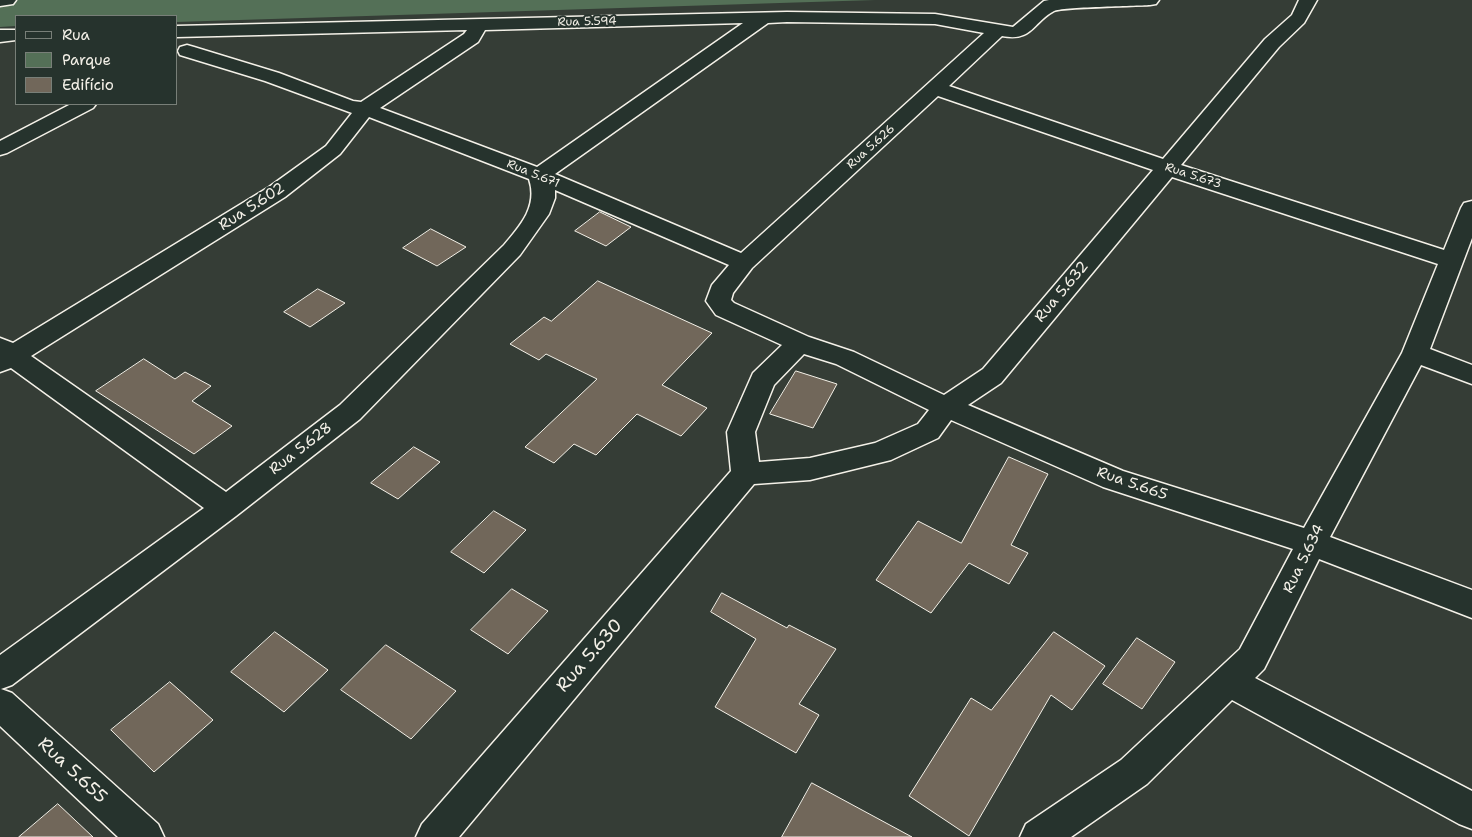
<!DOCTYPE html>
<html>
<head>
<meta charset="utf-8">
<style>
  body { margin:0 }
  #map { position:relative; width:1472px; height:837px; overflow:hidden; background:#353d36; font-family:"Shantell Sans",sans-serif }
  canvas { display:block }
  .legend { position:absolute; left:15px; top:15px; width:162px; height:90px; box-sizing:border-box; background:#26332d; border:1px solid #787f78; margin:0; padding:6px 9px; list-style:none; font-size:15px; color:#f4f1e8 }
  .legend li { display:flex; align-items:center; gap:10px; height:25px }
  .legend b { width:25px; border:1px solid #787f78 }
</style>
</head>
<body>
<div id="map">
<canvas width="1472" height="837"></canvas>
<ul class="legend">
<li><b style="height:6px;background:#26332d"></b>Rua</li>
<li><b style="height:14px;background:#547057"></b>Parque</li>
<li><b style="height:14px;background:#71675a"></b>Edifício</li>
</ul>
</div>
<script>
const ctx = document.querySelector('canvas').getContext('2d');
ctx.lineJoin = 'round';
function fillPath(path, color) {
  ctx.fillStyle = color;
  ctx.fill(path, 'evenodd');
}
function stroke(path, color, width, dash) {
  ctx.strokeStyle = color;
  ctx.lineWidth = width;
  ctx.lineCap = dash ? 'butt' : 'round';
  ctx.setLineDash(dash || []);
  ctx.stroke(path);
}
function label(font, color, halo, rows, align = 'center') {
  ctx.font = font + ' "Shantell Sans",sans-serif';
  ctx.lineWidth = 4;
  ctx.setLineDash([]);
  ctx.textBaseline = 'middle';
  ctx.strokeStyle = halo;
  ctx.fillStyle = color;
  for (const [text, x, y, turn = 0] of rows) {
    ctx.save();
    ctx.translate(x, y);
    ctx.rotate((+turn || 0) * Math.PI / 180);
    ctx.textAlign = isNaN(turn) ? turn : align;
    if (halo) ctx.strokeText(text, 0, 0);
    ctx.fillText(text, 0, 0);
    ctx.restore();
  }
}
fillPath(new Path2D(`
  M0 0H875L176 22V16H16V26L0 27Z`), '#547057');
const building = new Path2D(`
  M600 212 631 227 606 246 575 231Z
  M431 229 466 247 437 266 403 248Z
  M598 281 712 333 662 385 707 408 681 436 637 414 596 455 574 444 554 463 525 447 597 379 546 354 539 360 510 344 544 317 551 321Z
  M318 289 345 303 310 327 284 312Z
  M144 359 175 379 185 372 211 386 192 401 232 426 194 454 96 391Z
  M796 371 837 384 813 428 770 414Z
  M414 447 440 462 398 499 371 483Z
  M1009 457 1048 474 1011 545 1028 553 1009 584 969 563 931 613 876 580 918 521 961 543Z
  M494 511 526 530 484 573 451 552Z
  M512 589 548 611 508 654 471 630Z
  M722 593 787 628 789 625 836 649 799 704 819 715 796 753 715 707 756 639 711 612Z
  M275 632 328 670 284 712 231 672Z
  M1054 632 1105 666 1072 710 1051 695 969 836 909 796 971 698 991 710Z
  M1137 638 1175 662 1142 709 1103 684Z
  M386 645 456 691 411 739 341 690Z
  M170 682 213 720 154 772 111 730Z
  M812 783 912 837H782Z
  M58 804 93 837H19Z`);
fillPath(building, '#71675a');
stroke(building, '#f4f1e8', 1);
const street = new Path2D(`
  M0 0H16L13 4 0 6Z
  M1049 0H1159L1156 4 1150 5C1136 6 1061 7 1054 11 1032 23 1032 42 1002 36L949 86 1163 159 1265 39 1292 15 1299 0H1317L1304 23 1279 47 1181 165 1444 250 1461 208 1464 203 1472 201V238L1430 349 1472 365V384L1421 365 1330 537 1472 590V618L1319 559 1264 669 1255 678 1472 791V829L1459 824 1232 700 1147 784 1071 837H1020L1026 824 1121 760 1240 649 1293 549 1103 487 951 420 938 438 891 460 810 480 754 484 459 837H416L422 824 731 471 727 432 753 373 782 345 716 315 706 301 712 285 729 265 555 190V198L549 214 520 255 360 419 236 516 12 685 1 689 12 693 158 824 164 837H118L0 726V655L204 508 11 368 0 372V338L13 343 269 187 326 146 352 113 265 81 180 55 178 51 180 47 187 45 194 47 279 73 353 101 361 102 464 34 467 30 176 37V26L787 12 935 14 1013 27 1044 1ZM787 22 935 24 984 33 741 253 555 174 768 23ZM743 23 537 167 380 108 478 42 485 30ZM938 96 1153 170 983 369 944 395 854 352 809 337 734 303 731 300 733 293 752 268ZM369 117 529 179C538 206 521 225 504 245L340 405 226 492 31 356 285 197 340 154ZM1172 177 1438 264 1402 353 1304 528 1123 471 968 405 1001 383ZM804 354 836 364 929 410 918 424 875 443 810 458 759 462 755 432 774 385Z
  M0 30H16V40L0 42Z
  M71 104H96L93 108 7 153 0 155V141Z`);
stroke(street, '#f4f1e8', 3);
fillPath(street, '#26332d');
label('12px', '#f4f1e8', '#26332d', [
  ["Rua 5.594",587,22,-1],
  ["Rua 5.626",871,147,-42],
  ["Rua 5.671",533,174,22],
  ["Rua 5.673",1193,176,18]
]);
label('15px', '#f4f1e8', '#26332d', [
  ["Rua 5.602",252,207,-33],
  ["Rua 5.632",1062,292,-50],
  ["Rua 5.628",301,449,-38],
  ["Rua 5.665",1132,484,19],
  ["Rua 5.634",1304,559,-64]
]);
label('18px', '#f4f1e8', '#26332d', [
  ["Rua 5.630",590,656,-49],
  ["Rua 5.655",72,771,43]
]);
</script>
</body>
</html>
